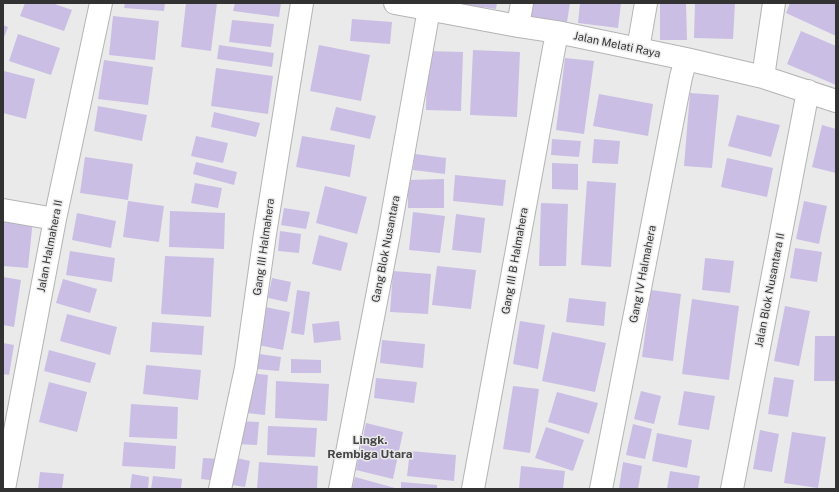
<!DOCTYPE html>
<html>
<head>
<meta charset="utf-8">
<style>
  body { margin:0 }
  #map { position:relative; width:839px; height:492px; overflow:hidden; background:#eaeaeb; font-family:"Public Sans",sans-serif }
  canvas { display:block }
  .frame { position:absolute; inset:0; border:4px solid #323232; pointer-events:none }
</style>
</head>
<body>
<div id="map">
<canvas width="839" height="492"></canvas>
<div class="frame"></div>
</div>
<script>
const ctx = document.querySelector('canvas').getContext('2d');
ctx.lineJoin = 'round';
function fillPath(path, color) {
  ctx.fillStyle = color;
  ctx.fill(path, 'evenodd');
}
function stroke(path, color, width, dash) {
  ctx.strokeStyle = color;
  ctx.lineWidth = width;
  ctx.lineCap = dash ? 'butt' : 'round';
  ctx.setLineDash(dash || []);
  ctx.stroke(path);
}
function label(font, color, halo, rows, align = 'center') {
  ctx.font = font + ' "Public Sans",sans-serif';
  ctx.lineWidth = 3;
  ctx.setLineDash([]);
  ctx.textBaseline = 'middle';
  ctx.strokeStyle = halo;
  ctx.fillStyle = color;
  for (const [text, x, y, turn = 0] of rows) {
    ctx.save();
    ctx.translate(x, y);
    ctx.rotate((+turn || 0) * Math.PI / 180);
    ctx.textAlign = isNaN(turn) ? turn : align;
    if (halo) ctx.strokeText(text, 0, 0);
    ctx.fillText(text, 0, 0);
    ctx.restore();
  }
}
fillPath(new Path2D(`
  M25 3H52L72 10 64 31 20 16Z
  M125 3H165L164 11 124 8Z
  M186 3H217L211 51 181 47Z
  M235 3H281L279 17 233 11Z
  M459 3H497L496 9 459 4Z
  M531 3H570L567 22 529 17Z
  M580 3H621L618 28 578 23Z
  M660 3H686L687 40H660Z
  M695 3H735L733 39 694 38Z
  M790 3H836V36L786 13Z
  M113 16 159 21 155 60 109 55Z
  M352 19 392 22 390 44 350 41Z
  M232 20 274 24 271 47 229 42Z
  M3 25 8 27 3 40Z
  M801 31 836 46V85L787 64Z
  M18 34 60 48 51 75 9 61Z
  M219 45 274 53 272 67 217 59Z
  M319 45 370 55 361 101 310 91Z
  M473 50 520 52 517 117 470 115Z
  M427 51 463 52 461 111 426 110Z
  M565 58 594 61 584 134 556 130Z
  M104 60 153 67 148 105 98 99Z
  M216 68 273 76 268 114 211 106Z
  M4 71 35 79 26 119 3 113Z
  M690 93 719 95 712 168 684 166Z
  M599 94 653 104 648 136 593 126Z
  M98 106 147 115 142 141 94 131Z
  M336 107 376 116 370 139 330 130Z
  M214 112 260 123 256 137 211 127Z
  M737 115 780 125 771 157 728 146Z
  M822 125 836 129V173L812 167Z
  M196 136 228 143 223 163 191 156Z
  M302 136 355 145 350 177 296 167Z
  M552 139 581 141 579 157 551 155Z
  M594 139 620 141 618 164 592 163Z
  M415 154 446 158 445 174 413 170Z
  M85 157 133 164 128 200 80 193Z
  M727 158 773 168 767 197 721 187Z
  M196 162 237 172 234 185 193 174Z
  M552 163 578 164V190L552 189Z
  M455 175 506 180 503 206 453 201Z
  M444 179V208H408V180Z
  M587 181 616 183 611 267 581 265Z
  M195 183 222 188 218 208 191 203Z
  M325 186 367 197 357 234 316 223Z
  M128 201 164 206 159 242 123 237Z
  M804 201 827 206 819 244 796 239Z
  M541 203 568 204 566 266H539Z
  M284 208 310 212 306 229 281 225Z
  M170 211 225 213 224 249 169 247Z
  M413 212 445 216 440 253 409 250Z
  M77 213 116 221 111 248 72 240Z
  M456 214 485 218 481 253 452 250Z
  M3 216 33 219 28 268 3 266Z
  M280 231 301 234 299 253 278 251Z
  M319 235 348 243 341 271 312 264Z
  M795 248 822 252 817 282 790 278Z
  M70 251 115 258 112 282 66 275Z
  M165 256 214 258 211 317 161 314Z
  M705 258 734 261 730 293 702 290Z
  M437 266 476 270 471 309 432 305Z
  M393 271 431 274 428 314 390 312Z
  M3 277 21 280 14 327 3 325Z
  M272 278 291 282 287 302 268 298Z
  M63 279 97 289 90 313 56 303Z
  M297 290 310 292 304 335 291 333Z
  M651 290 681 294 673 361 642 357Z
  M569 298 606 302 604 326 566 322Z
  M692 299 739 306 729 380 682 374Z
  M785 306 810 311 799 366 774 361Z
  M265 307 290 312 283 350 258 345Z
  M67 314 117 327 110 355 60 341Z
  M339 321 341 340 314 343 312 324Z
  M520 321 545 325 538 369 513 364Z
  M152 322 204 326 202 355 150 352Z
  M552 332 606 343 595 392 542 381Z
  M815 336H836V381H814Z
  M382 340 425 344 423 368 380 363Z
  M3 343 14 345 9 375 3 374Z
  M49 350 96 363 90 383 44 371Z
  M259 354 281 357 279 371 257 369Z
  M291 359 321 360V373H291Z
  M146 365 201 370 198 400 143 394Z
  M250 373 268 375 265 415 247 413Z
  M774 377 794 380 788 417 768 414Z
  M376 378 417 382 414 403 374 398Z
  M276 381 329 384 327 421 275 418Z
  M49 382 87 392 77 432 39 422Z
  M513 386 539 389 530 453 503 449Z
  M641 391 661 396 654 424 634 419Z
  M684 391 715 396 709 430 678 425Z
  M557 392 598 403 589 434 548 422Z
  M131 404 178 407 177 439 129 437Z
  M239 421 259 422 257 445 237 444Z
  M366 423 403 432 393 479 356 470Z
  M633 424 652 429 645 459 626 455Z
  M268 426 317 428 315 457 267 455Z
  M546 427 584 440 573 471 535 458Z
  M760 430 779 434 772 472 753 469Z
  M792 432 826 437 818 488 784 483Z
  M657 433 692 440 687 468 652 461Z
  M124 442 176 446 175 469 122 466Z
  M410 451 456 455 454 481 407 476Z
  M232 457 250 461 245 487 226 484Z
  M203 458 220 459 218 481 201 479Z
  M259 462 318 466 317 489H257Z
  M623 462 642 466 638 489H619Z
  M521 466 565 471 563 489H519Z
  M670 471 700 476 698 489H667Z
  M40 472 64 474 62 489H38Z
  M132 474 149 477 148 489H130Z
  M153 476 182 479 181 489H151Z
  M355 477 395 488 394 489H352Z
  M401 482 437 485V489H401Z`), '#cbbee4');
const minor = new Path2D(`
  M395 3 518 26 557 32 686 59 763 77 836 101
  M518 26 522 3
  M638 49 646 3
  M763 77 774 3
  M3 210 55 219
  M4 489 55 219 101 3
  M220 489 246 368 265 234 302 3
  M340 489 389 234 429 9
  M473 489 557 32
  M601 489 681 77 686 59
  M732 489 808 91`);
stroke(minor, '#b4b4b5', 24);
stroke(minor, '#fff', 22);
label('11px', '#323232', '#eaeaeb', [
  ["Jalan Melati Raya",617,45,12],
  ["Jalan Halmahera II",50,246,-79],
  ["Gang III Halmahera",264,247,-82],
  ["Gang Blok Nusantara",386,249,-79],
  ["Gang III B Halmahera",515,261,-80],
  ["Gang IV Halmahera",643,274,-79],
  ["Jalan Blok Nusantara II",770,290,-79]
]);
label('bold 12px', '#454546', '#eaeaeb', [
  ["Lingk.",370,440],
  ["Rembiga Utara",370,454]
]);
</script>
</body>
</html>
